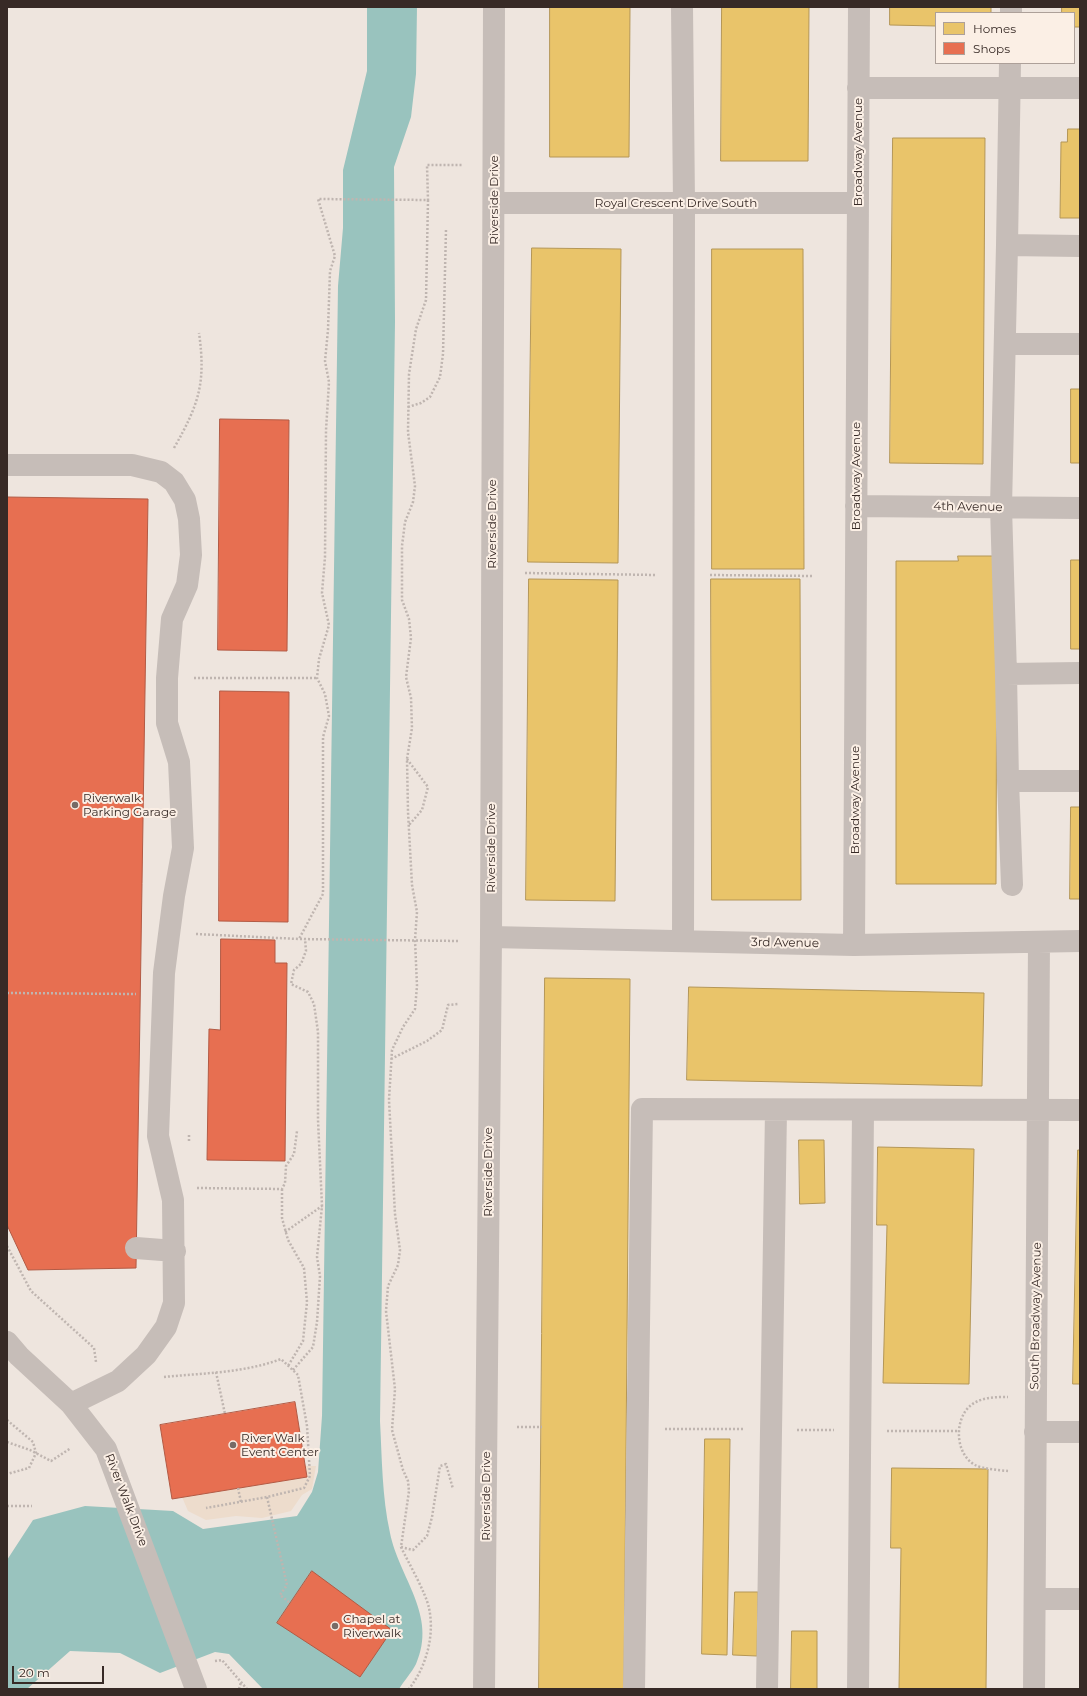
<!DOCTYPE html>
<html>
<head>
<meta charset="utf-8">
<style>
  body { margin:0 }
  #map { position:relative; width:1087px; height:1696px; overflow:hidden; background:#eee5de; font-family:Montserrat,sans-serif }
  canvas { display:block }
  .frame { position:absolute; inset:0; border:8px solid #372a26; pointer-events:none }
  .legend { position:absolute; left:935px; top:12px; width:140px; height:52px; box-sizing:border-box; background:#fbefe5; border:1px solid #ada099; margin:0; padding:5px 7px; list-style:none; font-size:12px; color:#372a26 }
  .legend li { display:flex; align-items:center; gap:8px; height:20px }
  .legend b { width:20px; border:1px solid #ada099 }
  .scale { position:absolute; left:12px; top:1666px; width:92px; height:18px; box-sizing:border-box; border:2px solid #372a26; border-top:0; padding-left:5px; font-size:12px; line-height:14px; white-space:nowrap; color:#372a26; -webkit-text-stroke:3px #fbefe5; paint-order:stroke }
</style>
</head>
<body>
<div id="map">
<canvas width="1087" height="1696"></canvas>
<div class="frame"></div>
<ul class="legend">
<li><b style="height:11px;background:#e9c46a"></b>Homes</li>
<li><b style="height:11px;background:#e76f51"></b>Shops</li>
</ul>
<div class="scale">20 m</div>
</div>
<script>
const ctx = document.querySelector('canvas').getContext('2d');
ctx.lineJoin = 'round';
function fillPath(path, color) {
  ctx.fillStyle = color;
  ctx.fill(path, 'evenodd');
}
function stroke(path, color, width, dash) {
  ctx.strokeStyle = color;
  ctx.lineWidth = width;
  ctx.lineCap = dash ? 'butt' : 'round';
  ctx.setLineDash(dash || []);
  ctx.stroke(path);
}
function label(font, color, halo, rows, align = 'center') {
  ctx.font = font + ' Montserrat,sans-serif';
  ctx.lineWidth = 4;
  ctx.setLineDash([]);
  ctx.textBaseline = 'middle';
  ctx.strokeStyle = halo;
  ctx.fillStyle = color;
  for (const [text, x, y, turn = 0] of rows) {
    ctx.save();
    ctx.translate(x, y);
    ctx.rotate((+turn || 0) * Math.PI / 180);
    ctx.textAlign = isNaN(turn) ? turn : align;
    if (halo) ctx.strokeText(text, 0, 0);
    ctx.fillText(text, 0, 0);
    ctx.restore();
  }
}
fillPath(new Path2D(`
  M305 1466H316L312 1489 302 1495 291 1511 262 1518 236 1516 206 1520 188 1511 182 1497 307 1477Z`), '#eddccc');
fillPath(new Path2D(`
  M367 7H417L416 74 411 117 394 167 395 322 380 1421C382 1458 382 1497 390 1533 399 1578 438 1615 416 1664 412 1672 404 1681 399 1689H263L229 1654 215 1652 160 1673 120 1653 70 1651 27 1689H7V1560L33 1520 85 1506 173 1511 203 1529 297 1516 312 1492 318 1472 322 1416 338 286 343 228V170L367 71Z`), '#99c3be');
const homes = new Path2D(`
  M550 7H630L629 157H550Z
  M722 7H809L808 161H721Z
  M890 7H991V13H936V26L890 25Z
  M1062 7H1080V27H1074V13H1062Z
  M1068 129H1080V218H1060L1061 142H1067Z
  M893 138H985L983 464 890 463Z
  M532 248 621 249 618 563 528 562Z
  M712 249H803L804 569H712Z
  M1071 389H1080V463H1071Z
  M958 556H997L996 884H896V561H958Z
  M1071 560H1080V649H1071Z
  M529 579 618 580 615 901 526 900Z
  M711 579H800L801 900H712Z
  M1071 807H1080V899H1070Z
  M545 978 630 979 624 1689H539Z
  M689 987 984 993 982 1086 687 1080Z
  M799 1140H824L825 1203 800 1204Z
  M878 1147 974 1149 969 1384 883 1383 887 1225H877Z
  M1078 1150H1080V1384H1073Z
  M705 1439H730L727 1655 702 1654Z
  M892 1468 988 1469 986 1689H899L901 1548H891Z
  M735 1592H758L757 1656 733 1655Z
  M792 1631H817V1689H791Z`);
fillPath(homes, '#e9c46a');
stroke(homes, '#b49656', 1);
const shops = new Path2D(`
  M220 419 289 420 287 651 218 650Z
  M7 497 148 499 136 1268 28 1270 7 1225Z
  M220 691 289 692 288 922 219 921Z
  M221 939 275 940V963H287L285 1161 207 1160 209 1029 220 1030Z
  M295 1402 307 1477 172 1499 160 1425Z
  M312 1571 392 1630 360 1677 277 1623Z`);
fillPath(shops, '#e76f51');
stroke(shops, '#b25a44', 1);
stroke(new Path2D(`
  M428 200 426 300 416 329 409 374 408 432 415 486 413 502 405 522 402 546V600L409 619 411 638 406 677 411 698 412 728 407 759 408 812 412 885 417 912 415 940 417 986 415 1009 403 1027 392 1050 389 1100 395 1214 400 1250 398 1265 388 1286 386 1311 395 1389 392 1430 403 1470 408 1481 409 1491 401 1547 413 1550 427 1536 432 1517 440 1466 446 1464 453 1489
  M408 407 421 403 430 397 440 377 443 354 446 229
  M174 448C199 404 206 383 199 333
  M525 573 657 575
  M710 575 814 576
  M194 678H317
  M407 759 428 787 422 810 409 825
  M196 934 299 939
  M458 941 299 939 323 894V737L329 716 325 694 317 678 319 659 329 625 322 593 325 557 326 430 329 382 325 361 328 330 330 271 335 256 318 199 428 200 427 165H463
  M7 993 136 994
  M391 1059 427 1041 442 1030 448 1005 458 1004
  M189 1135V1142
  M197 1188 282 1189 285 1183 286 1166 294 1154 297 1131
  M282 1189V1218L288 1240 304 1268 307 1302 303 1341 288 1366
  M285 1232 322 1206
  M7 1246 31 1291 94 1348 96 1362
  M293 1370 313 1347 317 1322 320 1276 317 1257 322 1206 318 1120V1032L314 1004 308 992 291 984 294 970 301 964 306 951 305 939
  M216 1372 225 1414
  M164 1377C203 1373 244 1373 281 1359L298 1375 307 1426 310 1476 304 1488 267 1497 206 1508
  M7 1420 33 1442 36 1453 29 1468 7 1474
  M517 1427H542
  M665 1429H744
  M797 1430H834
  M887 1431H958
  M7 1442 30 1450 51 1461 71 1448
  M1008 1471C998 1470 983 1469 975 1465 955 1454 954 1420 970 1406 980 1397 996 1397 1008 1397
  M238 1488 241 1502
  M267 1497 287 1585 280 1595 290 1603
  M7 1506H32
  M401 1547C408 1562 426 1593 429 1608 435 1636 426 1667 409 1689
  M215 1661 222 1660 247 1689
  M239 1689 241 1682`), '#bfb5b0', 2.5, [2, 2]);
stroke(new Path2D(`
  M682 7 684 203 683 941
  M1011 13V7
  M858 88H1080
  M494 203H858
  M1007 245 1010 63
  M1080 246 1007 245 1001 507 1006 674 1080 673
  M1005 344H1080
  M7 465H132L161 472 174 482 185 500 189 519 191 555 187 585 172 619 167 678V723L179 762 183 848 174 896 164 973 158 1136 173 1200 174 1303 166 1327 146 1355 118 1381 71 1404
  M856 506 1080 508
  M1006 674 1008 781H1080
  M1008 781 1012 885
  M491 937 854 945 1080 941
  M854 945 859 7
  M136 1248 175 1251
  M7 1342 19 1356 71 1404 106 1449 196 1689
  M1035 1432H1080
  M1035 1599H1080
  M767 1688 776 1110
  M484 1689 491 937 494 7
  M634 1689 642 1109 1080 1110
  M858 1689 863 1110
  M1034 1689 1039 942`), '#c6bdb8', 22);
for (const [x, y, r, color] of [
  [75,805,4,"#776b66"],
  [233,1445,4,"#776b66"],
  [335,1626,4,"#776b66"]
]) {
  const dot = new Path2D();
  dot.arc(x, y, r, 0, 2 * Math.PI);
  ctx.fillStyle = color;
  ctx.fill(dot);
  stroke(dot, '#fbefe5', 1.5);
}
label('12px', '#372a26', '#fbefe5', [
  ["Broadway Avenue",858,152,-90],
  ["Riverside Drive",494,200,-90],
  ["Royal Crescent Drive South",676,203],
  ["Broadway Avenue",856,476,-90],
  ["4th Avenue",968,507,1],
  ["Riverside Drive",492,524,-90],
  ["Broadway Avenue",855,800,-90],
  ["Riverside Drive",491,848,-90],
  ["3rd Avenue",785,943,1],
  ["Riverside Drive",488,1172,-90],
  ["South Broadway Avenue",1036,1316,-89],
  ["Riverside Drive",486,1496,-90],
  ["River Walk Drive",126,1500,69]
]);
label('12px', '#372a26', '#fbefe5', [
  ["Riverwalk",83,798],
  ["Parking Garage",83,812],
  ["River Walk",241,1438],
  ["Event Center",241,1452],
  ["Chapel at",343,1619],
  ["Riverwalk",343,1633]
], 'left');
</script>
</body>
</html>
